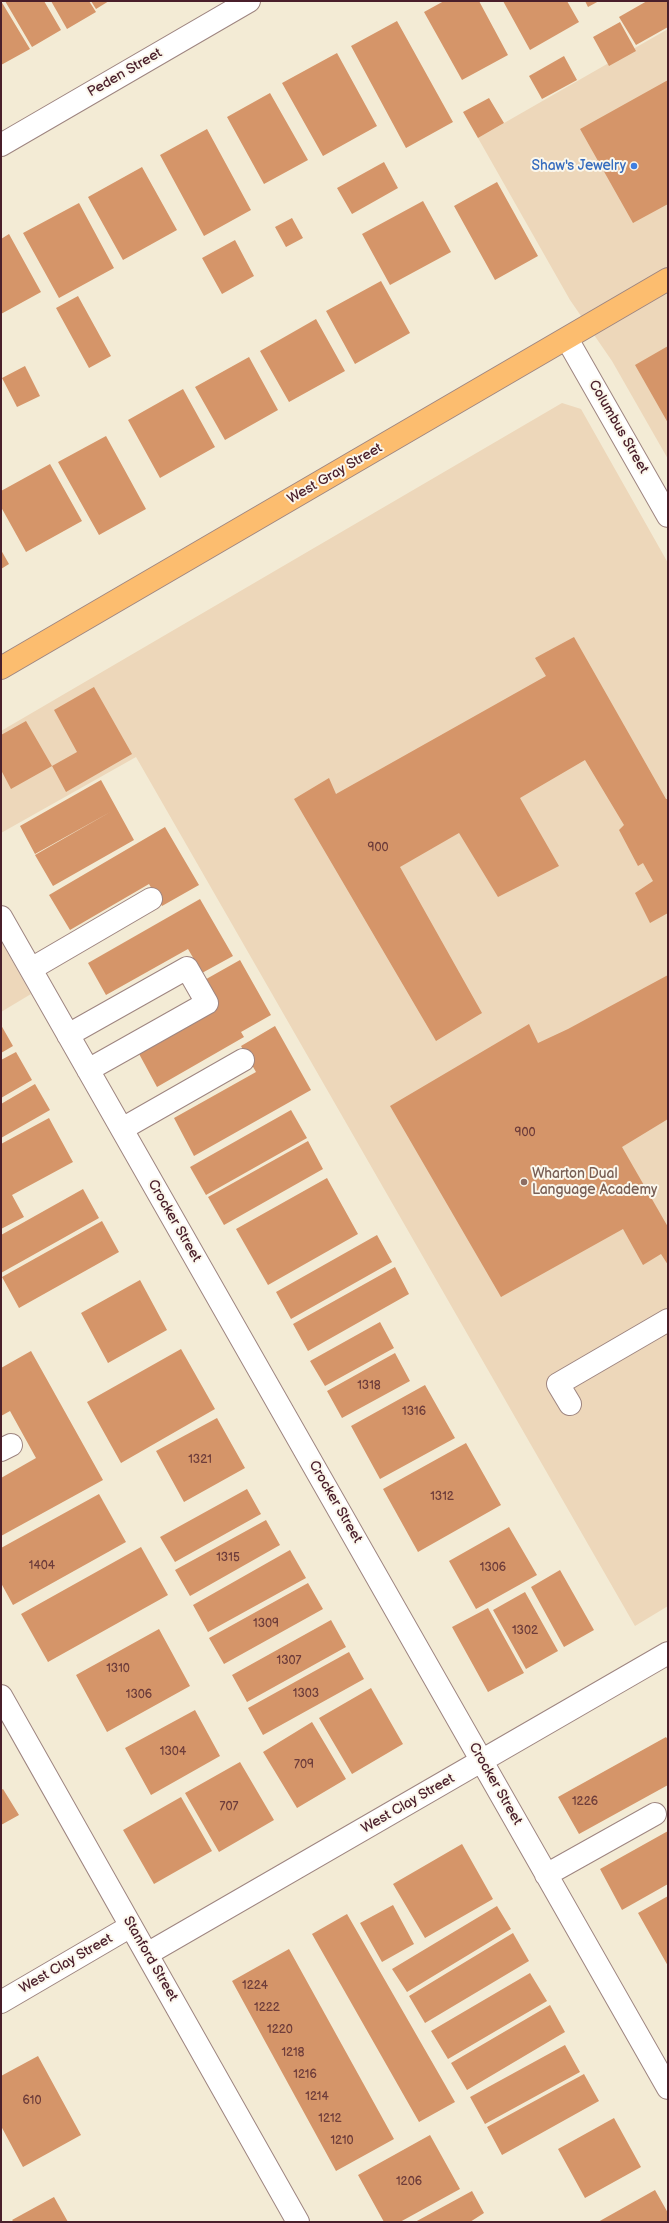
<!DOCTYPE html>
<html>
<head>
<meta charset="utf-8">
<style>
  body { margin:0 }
  #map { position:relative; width:669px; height:2223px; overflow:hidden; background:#f3ebd5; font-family:"Balsamiq Sans",sans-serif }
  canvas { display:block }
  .frame { position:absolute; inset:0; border:2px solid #4a1f2b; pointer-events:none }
</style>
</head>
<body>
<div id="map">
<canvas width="669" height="2223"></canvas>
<div class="frame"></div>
</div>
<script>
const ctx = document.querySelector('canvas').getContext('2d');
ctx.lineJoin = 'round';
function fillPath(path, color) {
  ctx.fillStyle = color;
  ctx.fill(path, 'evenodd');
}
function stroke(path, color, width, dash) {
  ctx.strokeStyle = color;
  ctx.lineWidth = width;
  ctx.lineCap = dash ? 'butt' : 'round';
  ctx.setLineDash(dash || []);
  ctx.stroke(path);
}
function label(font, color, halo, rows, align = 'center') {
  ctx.font = font + ' "Balsamiq Sans",sans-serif';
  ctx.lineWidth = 4;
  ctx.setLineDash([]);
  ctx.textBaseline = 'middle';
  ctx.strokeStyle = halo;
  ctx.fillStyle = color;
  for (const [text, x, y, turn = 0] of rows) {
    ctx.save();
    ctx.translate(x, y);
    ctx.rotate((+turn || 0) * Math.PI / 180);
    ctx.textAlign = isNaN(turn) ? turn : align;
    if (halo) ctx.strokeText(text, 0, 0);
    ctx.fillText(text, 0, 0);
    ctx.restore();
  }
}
fillPath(new Path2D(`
  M668 29V459L612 361 570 300 478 138Z
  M562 403 581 409 668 563V1606L635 1626 136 757 1 833V731Z
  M1 941 31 994 1 1012Z`), '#edd7ba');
fillPath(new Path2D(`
  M1 1 30 49 1 65Z
  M5 1H44L61 30 32 47Z
  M51 1H89L96 12 67 29Z
  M91 1H109L96 9Z
  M444 1H479L508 55 462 80 424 12Z
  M503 1H567L579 22 530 50Z
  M585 1H599L588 7Z
  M647 1H668V27L636 45 619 17Z
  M397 21 453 122 406 148 351 46Z
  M620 22 636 51 609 66 593 37Z
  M337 53 377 126 323 156 282 83Z
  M564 56 577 80 542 99 529 76Z
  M668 80V204L633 223 580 129Z
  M270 93 308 160 264 184 227 117Z
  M489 98 504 123 478 138 463 112Z
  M207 129 251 210 204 236 160 155Z
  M384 162 398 188 352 214 337 188Z
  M142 167 177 230 123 260 88 197Z
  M497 182 538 256 495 280 454 206Z
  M423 201 451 252 390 285 362 234Z
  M79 203 114 268 59 298 23 233Z
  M292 218 303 238 286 247 275 227Z
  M9 234 41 292 1 314V239Z
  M235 240 254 276 222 294 202 258Z
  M381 281 410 333 355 364 326 311Z
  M78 296 111 356 89 368 56 308Z
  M316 319 345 371 289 402 260 351Z
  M668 346V423L635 365Z
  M249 357 278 410 225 440 195 387Z
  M25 366 40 396 17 407 2 378Z
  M183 389 215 447 160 478 128 420Z
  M106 436 146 509 99 535 58 462Z
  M50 464 82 521 26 552 1 507V491Z
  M1 550 9 564 1 569Z
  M574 637 666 799H668V913L650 923 635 893 653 881 643 863 638 866 619 830 624 825 585 760 520 798 559 866 498 897 459 833 400 867 482 1013 436 1041 294 799 329 778 336 794 546 676 535 658Z
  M94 687 132 754 66 792 52 766 77 752 54 710Z
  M26 721 52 766 11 789 1 770V735Z
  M101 780 134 840 53 886 35 855 112 811 35 854 20 826Z
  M165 827 199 885 162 906 149 884 70 930 49 895Z
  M200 899 233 956 202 973 188 949 106 995 88 963Z
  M240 960 271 1015 241 1032 244 1037 157 1087 138 1052 216 1009 201 982Z
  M668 975V1119L622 1147 668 1227V1265L661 1254 643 1265 623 1229 501 1297 390 1106 529 1024 538 1043 568 1029Z
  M1 1025 13 1046 1 1053Z
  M275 1026 311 1090 194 1156 174 1118 256 1072 241 1046Z
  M16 1052 32 1080 1 1098V1060Z
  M35 1084 50 1110 1 1138V1104Z
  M291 1110 307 1138 206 1195 190 1167Z
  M49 1118 73 1162 12 1195 24 1217 1 1229V1144Z
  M308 1141 323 1169 224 1225 208 1197Z
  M327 1178 358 1234 268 1285 236 1229Z
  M83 1189 99 1218 1 1273V1235Z
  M102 1221 119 1252 19 1308 2 1277Z
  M377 1235 392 1262 291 1319 276 1292Z
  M395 1267 409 1294 308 1351 293 1324Z
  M140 1280 167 1330 108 1363 81 1313Z
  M380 1322 394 1348 325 1386 310 1361Z
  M181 1349 215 1409 121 1463 87 1402Z
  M31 1351 103 1480 1 1536V1478L36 1458 10 1411 1 1416V1368Z
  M395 1353 410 1381 342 1418 327 1391Z
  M425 1385 455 1438 380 1479 351 1426Z
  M217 1418 245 1468 184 1502 156 1451Z
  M466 1443 501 1505 418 1552 383 1489Z
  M247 1489 261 1514 175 1562 160 1537Z
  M99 1494 126 1542 13 1605 1 1583V1548Z
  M266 1520 280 1545 190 1596 175 1570Z
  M509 1527 537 1575 476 1609 449 1561Z
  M141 1547 168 1595 48 1662 21 1614Z
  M290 1550 306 1578 208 1632 193 1605Z
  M560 1570 594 1630 564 1647 531 1587Z
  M308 1583 323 1609 224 1664 209 1638Z
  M525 1592 558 1651 526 1669 493 1610Z
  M488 1608 524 1673 488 1692 452 1627Z
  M331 1620 346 1647 247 1702 232 1675Z
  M159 1629 190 1686 107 1732 76 1675Z
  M349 1652 364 1679 263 1735 248 1708Z
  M371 1688 403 1744 352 1774 319 1718Z
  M195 1710 220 1756 151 1795 125 1748Z
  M312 1722 346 1779 297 1808 263 1752Z
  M666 1737 668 1740V1785L579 1834 558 1797Z
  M240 1762 274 1820 219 1852 185 1793Z
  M3 1789 19 1815 1 1825V1790Z
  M181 1797 212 1851 154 1884 123 1830Z
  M668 1831V1884L622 1910 600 1869Z
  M462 1844 493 1899 425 1938 393 1884Z
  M668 1896V1966L638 1913Z
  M393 1905 414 1944 382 1962 360 1923Z
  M497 1906 511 1929 407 1992 392 1969Z
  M347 1914 455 2102 419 2122 312 1934Z
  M513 1933 529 1961 425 2023 409 1996Z
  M289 1949 394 2139 336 2171 232 1981Z
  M530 1973 547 2001 448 2059 431 2031Z
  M550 2005 565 2032 467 2090 451 2063Z
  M565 2045 580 2072 485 2124 470 2097Z
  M38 2056 81 2135 23 2167 1 2126V2076Z
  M584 2074 599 2101 502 2155 487 2127Z
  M614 2118 641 2167 585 2198 558 2149Z
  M430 2135 460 2189 400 2222H384L358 2175Z
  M655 2190 668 2213V2222H598Z
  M472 2191 484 2213 470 2222H415Z
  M54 2197 68 2222H14L12 2220Z`), '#d59569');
const minor = new Path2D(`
  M1 145 249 1
  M567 339 668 516
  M1 917 668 2088
  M31 969 151 899
  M68 1035 187 968 207 1003 88 1070
  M122 1129 243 1060
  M570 1404 558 1384 668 1320
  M1 1450 11 1445
  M1 1696 298 2222
  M546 1875 655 1814
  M147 1954 668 1653
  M1 2002 131 1926`);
const major = new Path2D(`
  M1 668 668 279`);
stroke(minor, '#9e8580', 24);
stroke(major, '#9e8580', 24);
stroke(minor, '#fff', 22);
stroke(major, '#fcbd6f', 22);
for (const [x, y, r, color] of [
  [634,166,4,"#3f7fe0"],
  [524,1182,4,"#8d6e63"]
]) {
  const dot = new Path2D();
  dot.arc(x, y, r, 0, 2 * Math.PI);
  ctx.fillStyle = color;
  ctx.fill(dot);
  stroke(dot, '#fbf7ec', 1.5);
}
label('12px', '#6d3c3a', null, [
  ["900",378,848],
  ["900",525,1133],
  ["1318",369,1386],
  ["1316",414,1412],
  ["1321",200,1460],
  ["1312",442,1497],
  ["1315",228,1558],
  ["1404",42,1566],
  ["1306",493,1568],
  ["1309",266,1624],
  ["1302",525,1631],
  ["1307",289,1661],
  ["1310",118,1669],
  ["1303",306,1694],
  ["1306",139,1695],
  ["1304",173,1752],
  ["709",304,1765],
  ["1226",585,1802],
  ["707",229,1807],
  ["1224",255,1986],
  ["1222",267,2008],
  ["1220",280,2030],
  ["1218",293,2053],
  ["1216",305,2075],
  ["1214",317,2097],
  ["610",32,2101],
  ["1212",330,2119],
  ["1210",342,2141],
  ["1206",409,2182]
]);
label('14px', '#4a1f2b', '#fbf7ec', [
  ["Peden Street",125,73,-30],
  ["Columbus Street",618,427,60],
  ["West Gray Street",335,474,-30],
  ["Crocker Street",174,1221,60],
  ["Crocker Street",335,1502,60],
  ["Crocker Street",495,1784,60],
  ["West Clay Street",408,1804,-30],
  ["Stanford Street",150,1959,60],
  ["West Clay Street",66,1964,-30]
]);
label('14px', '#366cbe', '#fbf7ec', [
  ["Shaw's Jewelry",626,166]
], 'right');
label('14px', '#785e54', '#fbf7ec', [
  ["Wharton Dual",532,1174],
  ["Language Academy",532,1190]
], 'left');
</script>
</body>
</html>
